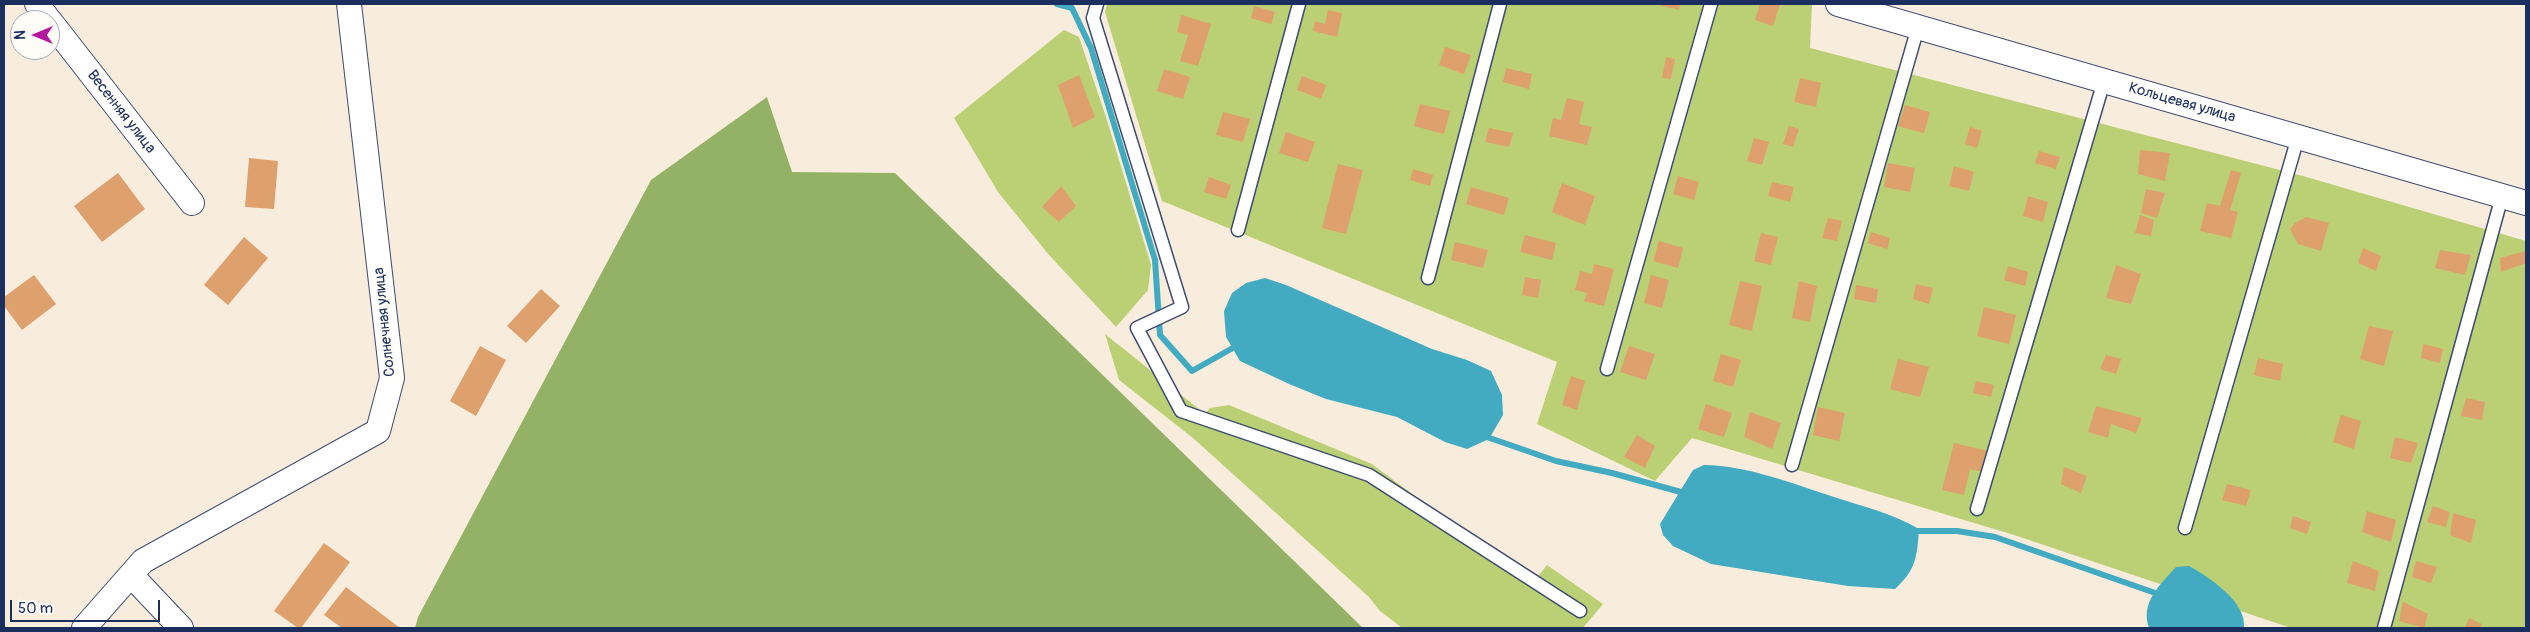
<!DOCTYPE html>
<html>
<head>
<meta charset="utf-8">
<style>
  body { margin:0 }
  #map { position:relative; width:2530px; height:632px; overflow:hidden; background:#f8eddc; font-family:Pangolin,sans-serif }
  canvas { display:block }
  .frame { position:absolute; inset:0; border:5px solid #1b2f5e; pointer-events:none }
  .north { position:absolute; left:10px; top:10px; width:50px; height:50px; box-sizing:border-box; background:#fdfcf7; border:1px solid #a3aaba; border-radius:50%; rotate:270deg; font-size:14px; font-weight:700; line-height:20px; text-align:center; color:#1b2f5e }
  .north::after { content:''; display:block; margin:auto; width:18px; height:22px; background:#b5179e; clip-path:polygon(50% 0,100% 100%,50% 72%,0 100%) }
  .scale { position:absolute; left:10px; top:600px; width:150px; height:22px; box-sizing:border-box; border:2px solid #1b2f5e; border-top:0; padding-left:6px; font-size:15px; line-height:18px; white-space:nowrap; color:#1b2f5e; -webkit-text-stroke:4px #fdfcf7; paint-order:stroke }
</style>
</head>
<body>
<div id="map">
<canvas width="2530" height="632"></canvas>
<div class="frame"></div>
<div class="north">N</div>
<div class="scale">50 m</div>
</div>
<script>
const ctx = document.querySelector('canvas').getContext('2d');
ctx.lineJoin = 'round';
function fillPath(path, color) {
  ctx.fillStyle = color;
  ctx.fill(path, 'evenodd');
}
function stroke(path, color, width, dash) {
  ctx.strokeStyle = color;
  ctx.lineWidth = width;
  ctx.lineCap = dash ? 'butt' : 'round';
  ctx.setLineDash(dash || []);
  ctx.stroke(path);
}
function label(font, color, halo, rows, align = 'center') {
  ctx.font = font + ' Pangolin,sans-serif';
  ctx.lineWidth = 4.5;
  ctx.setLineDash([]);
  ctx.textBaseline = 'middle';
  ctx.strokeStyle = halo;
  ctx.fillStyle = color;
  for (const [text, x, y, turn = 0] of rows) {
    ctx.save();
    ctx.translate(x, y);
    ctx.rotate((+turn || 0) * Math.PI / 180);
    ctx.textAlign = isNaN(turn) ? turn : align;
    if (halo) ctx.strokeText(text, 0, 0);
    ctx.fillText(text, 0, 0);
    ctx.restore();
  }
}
fillPath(new Path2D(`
  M1107 4H1806L1812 5 1810 48 2303 176 2526 241V628H2291L2014 535 1692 438 1655 481 1537 424 1557 362 1162 201 1105 12Z
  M1064 30 1079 37 1106 117 1151 265 1148 290 1116 327 1049 255 998 192 954 118Z
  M1105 334 1205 414 1210 408 1229 405 1372 464 1532 584 1547 565 1603 604 1583 628H1402L1380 611 1369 597 1193 438 1119 380Z`), '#bbd074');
fillPath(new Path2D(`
  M767 97 792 172 895 173 1363 628H415L418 617 651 180Z`), '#94b266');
fillPath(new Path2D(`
  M1265 278 1286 285 1432 349 1467 360 1491 371 1502 395 1503 415 1489 439 1467 449 1445 442 1397 417 1326 399 1289 384 1240 361 1226 337 1224 311 1232 293 1246 283Z
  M1704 465C1749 466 1791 483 1834 497 1864 507 1892 513 1919 529 1917 557 1916 570 1895 589L1848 586 1711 564 1673 546 1663 535 1660 524 1693 470Z
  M2189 566C2209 577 2247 602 2244 628H2149C2140 602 2160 585 2176 567Z`), '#42abc2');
stroke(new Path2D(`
  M1057 4 1072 8 1091 48 1155 260 1160 335 1192 371 1238 345
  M1484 436 1556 461 1612 473 1688 494
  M1911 531H1957L1995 537 2161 595`), '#42abc2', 6);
fillPath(new Path2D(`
  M1655 4H1680L1679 10Z
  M1760 4H1780L1773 26 1755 20Z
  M1254 6 1275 12 1271 24 1251 18Z
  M1328 10 1342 13 1337 37 1313 31 1315 21 1325 24Z
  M1181 15 1211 24 1198 66 1180 61 1188 35 1177 32Z
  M1445 47 1471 55 1464 74 1439 65Z
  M1666 57 1675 59 1671 79 1662 78Z
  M1506 68 1532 74 1529 89 1503 82Z
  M1164 69 1190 77 1183 99 1157 91Z
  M1079 75 1095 117 1073 128 1058 85Z
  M1302 76 1326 85 1321 99 1297 90Z
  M1800 78 1821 83 1816 107 1794 102Z
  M1567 98 1584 102 1579 124 1592 127 1587 145 1549 136 1553 118 1561 120Z
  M1420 104 1450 111 1444 134 1414 126Z
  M1905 105 1930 112 1924 133 1898 126Z
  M1223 112 1250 119 1243 142 1216 135Z
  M1789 126 1799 129 1793 147 1783 144Z
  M1970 127 1982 131 1977 148 1965 144Z
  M1489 128 1513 133 1509 147 1485 142Z
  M1286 132 1315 142 1308 162 1279 153Z
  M1754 138 1769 142 1762 165 1747 161Z
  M2140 150 2170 153 2165 181 2138 174Z
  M2039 151 2060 157 2056 169 2035 163Z
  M249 158 278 161 274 209 245 207Z
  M1888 163 1915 168 1910 192 1884 187Z
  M1338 164 1363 170 1346 234 1322 228Z
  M1954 166 1974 172 1969 191 1949 186Z
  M1413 169 1433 175 1430 186 1410 180Z
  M2231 170 2241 173 2230 210 2238 212 2231 238 2200 231 2207 203 2220 206Z
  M118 173 145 209 102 242 74 206Z
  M1678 176 1699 182 1694 200 1673 194Z
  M1209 177 1231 185 1226 199 1204 192Z
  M1772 182 1794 187 1790 202 1768 196Z
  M1562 183 1595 196 1585 225 1552 212Z
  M1061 186 1076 206 1059 222 1042 207Z
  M1471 187 1509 198 1504 215 1466 204Z
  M2146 189 2165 193 2157 218 2141 213Z
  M2028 196 2048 202 2043 222 2023 216Z
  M2140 215 2154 220 2151 236 2135 233Z
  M2306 217 2329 223 2321 251 2298 244 2290 229 2295 223Z
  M1828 218 1842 221 1837 241 1822 238Z
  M1871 232 1890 238 1887 249 1868 243Z
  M1761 233 1778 237 1771 265 1754 261Z
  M1525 235 1556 243 1552 260 1520 252Z
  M244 237 268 258 228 305 204 285Z
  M1659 241 1683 248 1678 268 1653 261Z
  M1455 242 1488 250 1483 268 1451 260Z
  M2363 248 2381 256 2376 271 2358 263Z
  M2440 250 2471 255 2465 275 2435 268Z
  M2526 251V263L2501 272 2500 258Z
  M1594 264 1614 269 1604 306 1584 301 1587 293 1575 290 1580 271 1592 274Z
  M2116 265 2141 274 2131 304 2106 298Z
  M2008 266 2028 272 2025 286 2004 280Z
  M34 275 56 304 22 330 4 306V297Z
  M1651 275 1669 280 1662 308 1644 303Z
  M1525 277 1541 280 1538 298 1522 295Z
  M1740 281 1762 286 1752 331 1729 325Z
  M1799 281 1817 286 1810 322 1792 318Z
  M1916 284 1933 288 1929 304 1913 299Z
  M1856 285 1878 289 1876 303 1854 299Z
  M541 289 560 306 526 343 507 326Z
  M1984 307 2016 315 2009 344 1977 336Z
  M2369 326 2393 331 2384 366 2360 359Z
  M2423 344 2443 349 2440 363 2421 358Z
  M480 346 506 360 476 416 450 401Z
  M1629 346 1655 354 1646 380 1620 372Z
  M1721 354 1741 360 1733 387 1713 381Z
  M2106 355 2121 359 2116 374 2100 369Z
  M2258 358 2283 364 2280 381 2254 375Z
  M1898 359 1929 367 1920 397 1890 389Z
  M1571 376 1585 381 1577 410 1562 405Z
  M1976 381 1994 385 1991 397 1973 393Z
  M2466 398 2485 402 2482 420 2461 416Z
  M1706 404 1732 413 1724 437 1698 429Z
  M2096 406 2142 418 2136 433 2111 424 2108 438 2088 432Z
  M1818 407 1845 413 1839 441 1813 435Z
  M1750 412 1781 423 1772 449 1744 437Z
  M2341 415 2361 421 2354 449 2333 442Z
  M1637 435 1655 446 1645 468 1624 457Z
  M2395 437 2418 443 2411 463 2390 458Z
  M1954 443 1988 451 1982 472 1970 469 1964 495 1942 490Z
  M2064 467 2087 476 2081 493 2061 484Z
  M2227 484 2251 490 2246 506 2222 500Z
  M2433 506 2450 512 2446 527 2427 522Z
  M2367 511 2396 520 2391 542 2362 532Z
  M2453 513 2476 520 2471 543 2450 535Z
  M2293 516 2311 522 2307 534 2290 528Z
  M324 543 350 562 301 628H298L274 611Z
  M2353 561 2379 571 2375 591 2347 583Z
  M2416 561 2437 567 2431 583 2412 577Z
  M346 587 400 628H342L324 615Z
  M2403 602 2428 614 2424 628 2399 621Z
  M2469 618 2482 624 2480 628H2465Z`), '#dea06d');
const lane = new Path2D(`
  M1097 4 1093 18 1182 307 1137 328 1181 411 1369 475 1580 611
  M1238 230 1299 4
  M1428 278 1500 4
  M1607 369 1711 4
  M1792 465 1918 27
  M1977 509 2104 81
  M2185 528 2298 137
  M2384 628 2502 196`);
const street = new Path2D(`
  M37 4 49 20
  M1838 4 2526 203
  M50 21 192 203
  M131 575 181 628
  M84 628 143 561 378 431 392 378 349 4`);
stroke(lane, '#3c4c71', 15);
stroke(street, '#3c4c71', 26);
stroke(lane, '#fff', 12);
stroke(street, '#fff', 24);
label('15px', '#1b2f5e', '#fdfcf7', [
  ["Кольцевая улица",2182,103,16],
  ["Весенняя улица",121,112,52],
  ["Солнечная улица",385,322,-96]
]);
</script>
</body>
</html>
